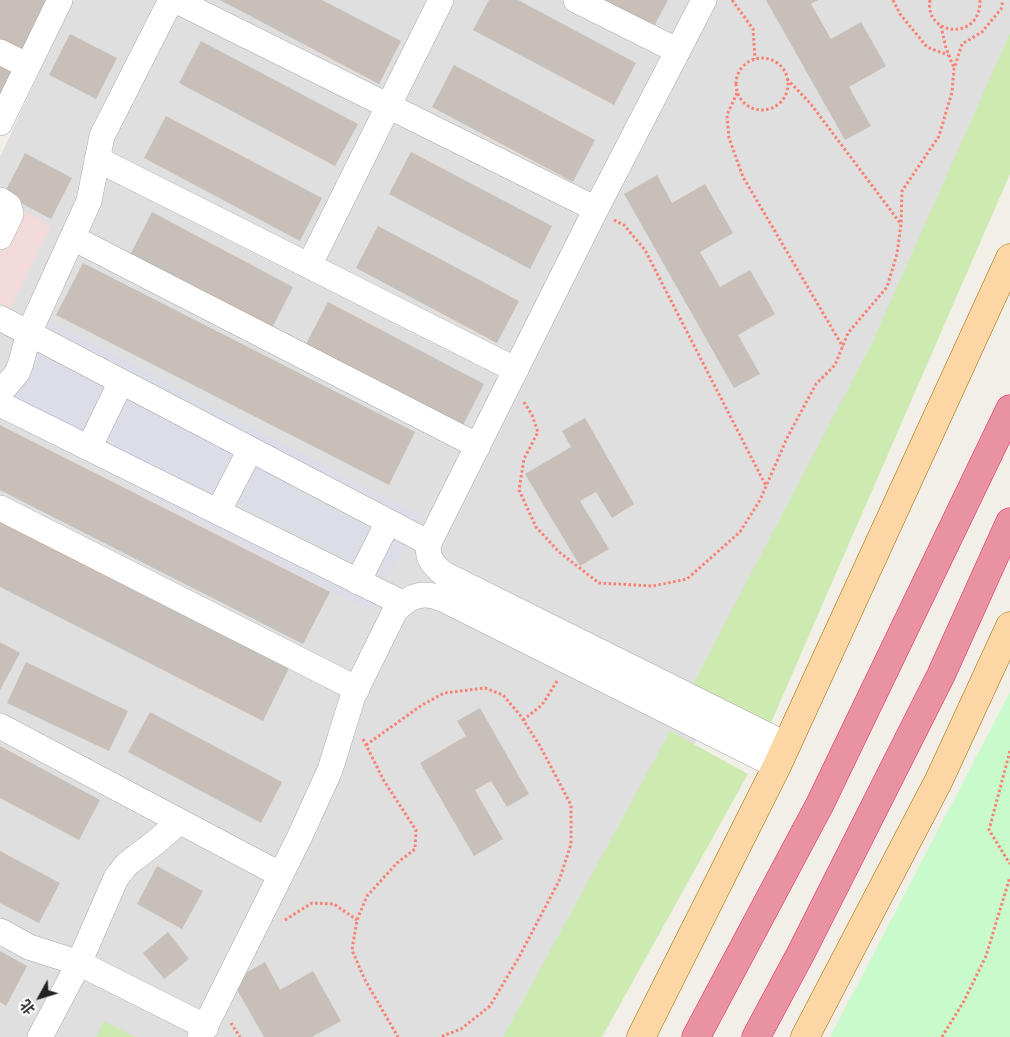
<!DOCTYPE html>
<html>
<head>
<meta charset="utf-8">
<style>
  body { margin:0 }
  #map { position:relative; width:1010px; height:1037px; overflow:hidden; background:#f2efe9; font-family:"Sofia Sans Condensed","Noto Sans SC",sans-serif }
  canvas { display:block }
  .north { position:absolute; left:15px; top:972px; width:50px; height:50px; -webkit-text-stroke:4px #fff; paint-order:stroke; rotate:231deg; font-size:14px; font-weight:700; line-height:20px; text-align:center; color:#222 }
  .north::after { content:''; display:block; margin:auto; width:18px; height:22px; background:#222; clip-path:polygon(50% 0,100% 100%,50% 72%,0 100%) }
</style>
</head>
<body>
<div id="map">
<canvas width="1010" height="1037"></canvas>
<div class="north">北</div>
</div>
<script>
const ctx = document.querySelector('canvas').getContext('2d');
ctx.lineJoin = 'round';
function fillPath(path, color) {
  ctx.fillStyle = color;
  ctx.fill(path, 'evenodd');
}
function stroke(path, color, width, dash) {
  ctx.strokeStyle = color;
  ctx.lineWidth = width;
  ctx.lineCap = dash ? 'butt' : 'round';
  ctx.setLineDash(dash || []);
  ctx.stroke(path);
}
fillPath(new Path2D(`
  M73 0H1010V87L752 635 540 1037H0V157Z`), '#e0dfdf');
fillPath(new Path2D(`
  M0 197 51 226 9 311 0 306Z`), '#f2dad9');
fillPath(new Path2D(`
  M1010 33V174L770 725 693 684 871 345Z
  M670 731 748 774 602 1037H503Z
  M104 1021 135 1037H96Z`), '#cdebb0');
fillPath(new Path2D(`
  M1010 692V1037H830Z`), '#c8facc');
fillPath(new Path2D(`
  M48 320 421 516 371 612 0 416Z`), '#dddde8');
fillPath(new Path2D(`
  M0 0H48L20 57 0 47Z
  M220 0H322L401 41 379 84Z
  M489 0H518L636 63 614 105 473 30Z
  M605 0H668L654 26Z
  M766 0H818L811 4 831 39 861 22 886 66 849 87 871 126 845 140Z
  M70 34 117 58 96 99 49 75Z
  M201 41 358 124 335 166 179 83Z
  M0 59 16 67 0 100Z
  M454 65 595 140 573 182 432 107Z
  M166 116 322 198 300 241 144 158Z
  M411 152 552 226 530 269 389 194Z
  M25 153 72 178 51 219 4 194Z
  M657 175 672 203 705 184 733 233 700 252 720 287 750 270 775 314 738 335 760 374 734 388 624 194Z
  M152 212 293 287 271 330 130 255Z
  M378 226 519 301 497 343 356 268Z
  M83 263 415 432 389 485 56 315Z
  M328 302 484 384 462 427 306 344Z
  M585 418 634 504 612 518 596 492 580 501 609 549 580 566 525 474 571 447 562 431Z
  M0 425 330 592 303 644 0 490Z
  M0 522 289 668 263 721 0 587Z
  M0 642 20 653 0 690Z
  M26 662 128 711 109 751 7 703Z
  M480 708 529 794 507 807 491 781 475 790 503 839 474 856 420 763 466 736 457 721Z
  M150 712 282 782 261 823 128 752Z
  M0 746 100 800 79 840 0 798Z
  M0 851 60 883 39 923 0 903Z
  M157 866 203 891 182 929 137 904Z
  M168 932 189 959 164 979 143 953Z
  M0 951 27 966 6 1006 0 1002Z
  M265 962 280 990 313 971 341 1021 312 1037H264L232 981Z`), '#c7bfb8');
const minor = new Path2D(`
  M175 0 596 209
  M576 0 678 51
  M704 0 596 209 429 543C426 558 433 565 444 574L787 745
  M0 52 28 66
  M0 123 60 0
  M97 159 516 370
  M0 200 9 206 11 214 0 237
  M73 238 478 446
  M309 266 441 0
  M0 318 429 543
  M0 393 17 373 21 363 29 333 89 201 102 136 171 0
  M0 404 402 603
  M89 448 121 382
  M0 508 357 689
  M218 512 250 450
  M358 582 388 522
  M0 726 281 875
  M0 931 29 947 79 963 206 1027
  M40 1037 79 963 116 878 127 864 156 842 179 822
  M200 1037 300 836 330 770 353 696 395 611C411 594 424 591 445 600L777 766`);
const major = new Path2D(`
  M641 1037 777 766 1010 258
  M805 1037 939 780 1010 626`);
const highway = new Path2D(`
  M696 1037 820 804 1010 409
  M756 1037 801 953 941 675 1010 522`);
stroke(minor, '#a9a9a9', 26);
stroke(major, '#a06b00', 29);
stroke(highway, '#dc2a67', 29);
stroke(new Path2D(`
  M732 0 753 29 755 59
  M893 0 900 14 927 47 948 55
  M930 0C924 36 981 42 980 0
  M941 26 946 48 954 68
  M736 84a26 26 0 1 1 52 0a26 26 0 1 1-52 0Z
  M787 79 810 103 901 224
  M737 93 727 115 729 138 743 177 843 347
  M614 220 624 225 645 250 766 486
  M524 402 532 415 538 432 524 459 519 490 536 527 559 552 599 583 653 586 687 579 740 532 760 500 787 438 816 384 835 365 848 333 887 287 897 254 901 224 902 191 939 136 952 92 954 69 962 44 982 32 1001 9 1003 0
  M523 720 542 705 557 681
  M363 739 384 781 416 830 415 849 397 863 367 896 357 920 352 950 365 980 398 1037
  M366 745 422 705 444 693 485 688 503 695 520 715 540 746 571 805V844L559 881 519 957 490 1006 461 1029 440 1037
  M1010 751 989 830 1010 864
  M285 920 312 903 334 904 357 920
  M231 1023 240 1037
  M942 1037 964 1001 986 956 1010 877`), '#fa8072', 3, [2.5, 2.5]);
stroke(minor, '#fff', 25);
stroke(major, '#fcd6a4', 28);
stroke(highway, '#e892a2', 28);
</script>
</body>
</html>
